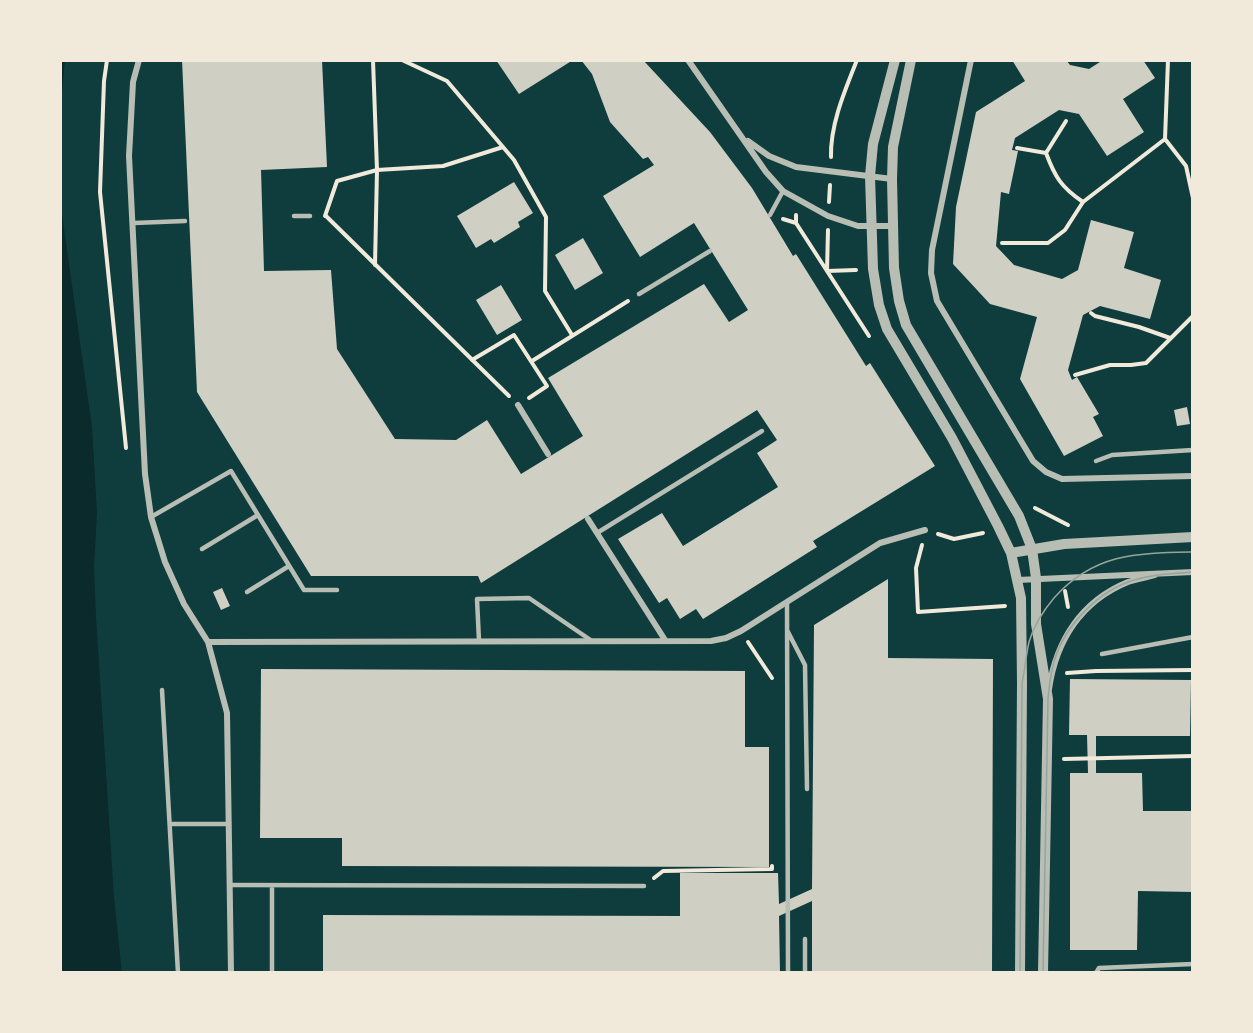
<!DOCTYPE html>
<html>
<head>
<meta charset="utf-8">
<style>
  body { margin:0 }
  #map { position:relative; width:1253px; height:1033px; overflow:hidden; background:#0f3d3e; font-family:Figtree,sans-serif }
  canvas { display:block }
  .frame { position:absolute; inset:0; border:62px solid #f1e9da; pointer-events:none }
</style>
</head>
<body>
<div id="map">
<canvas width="1253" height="1033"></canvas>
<div class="frame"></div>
</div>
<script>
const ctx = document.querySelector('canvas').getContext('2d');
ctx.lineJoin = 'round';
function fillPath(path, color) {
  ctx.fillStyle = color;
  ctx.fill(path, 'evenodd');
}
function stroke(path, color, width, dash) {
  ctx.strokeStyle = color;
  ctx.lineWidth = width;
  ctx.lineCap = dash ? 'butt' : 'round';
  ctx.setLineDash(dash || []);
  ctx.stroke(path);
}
fillPath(new Path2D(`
  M60 60H65L60 113Z
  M60 127 61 207 92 427 97 513 94 567 96 617 114 897 122 973H60Z`), '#0a2a2b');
fillPath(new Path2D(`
  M182 60H322L327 167 261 170 264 271 331 270 337 349 395 439 456 440 487 420 521 474 583 436 548 378 704 284 729 322 748 310 694 223 640 257 603 196 654 165 648 157 643 159 610 122 592 74 581 60H643L710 132 752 188 793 256 796 254 866 366 870 363 935 466 813 541 817 547 703 619 696 609 680 619 667 598 659 603 618 539 662 513 683 546 778 487 757 453 777 440 757 410 481 583 478 576H311L197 392Z
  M496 60H573L519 94Z
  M1012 60H1066L1070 65 1089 69 1103 60H1143L1155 78 1123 99 1144 132 1107 156 1079 114 1059 110 1015 138 1012 150 1018 151 1009 194 1001 192 996 246 1014 265 1062 279 1078 270 1091 220 1134 232 1124 268 1161 280 1150 319 1100 306 1083 315 1068 370 1072 380 1077 377 1099 414 1093 417 1103 436 1064 456 1020 379 1037 317 990 304 953 264 956 207 976 112 1025 81Z
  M514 182 533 213 518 222 520 227 494 243 491 239 476 248 457 216Z
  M583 238 603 273 575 290 555 255Z
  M501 285 522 320 497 335 476 300Z
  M1187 407 1190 424 1177 426 1174 410Z
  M888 579V658L993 659 992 973H812V901L779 916 780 973H323V915L680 916V873H778L779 904 812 889 814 625Z
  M222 588 230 606 221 610 213 592Z
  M261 669 745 671V747H769V867L342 866V838H260Z
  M1070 679 1191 680 1190 736H1096V773H1142L1143 811H1193V892L1138 891 1137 950H1070V773H1088L1087 735H1069Z`), '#cfcfc3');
stroke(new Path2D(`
  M107 60 104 81 100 192 126 448
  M373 60 377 170 375 265
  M402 60 447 81 514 160 546 217 545 291 572 335
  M1168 60 1165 139 1186 166 1193 198
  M1066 121 1046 153C1055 177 1061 187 1083 202
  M1017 148 1046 153
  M831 157C830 125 845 90 857 60
  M829 202 830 185
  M796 215V223L869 336
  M325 216 337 181 377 170 443 166 503 147
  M326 216 509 396
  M783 219 796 223
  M1002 243H1048L1065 230 1083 202 1165 139
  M827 271 828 230
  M827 271 856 270
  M1091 313 1095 316 1139 327 1170 338
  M472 360 514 335 547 386 529 398
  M532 361 628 301
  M1075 375 1110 365H1131L1146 363 1193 316
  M1035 508 1068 525
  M938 534 954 539 983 533
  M922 545 916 568 918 612 1005 606
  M1065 591 1068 607
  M748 642 772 678
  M1096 671 1193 670
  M1067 673 1096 671
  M1064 759 1193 756
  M654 878 663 871 772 869V866`), '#f1e9da', 4);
stroke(new Path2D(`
  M770 215 783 191
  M294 216H310
  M134 223 185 221
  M639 294 710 251
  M1096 461 1112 455 1193 450
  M151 517 231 471 304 590H337
  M597 533 762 431
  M202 549 258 515
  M247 592 289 566
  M787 603 788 973
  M787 630 805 665 807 789
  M479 641 477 599 529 598 592 641
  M1102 654 1193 637
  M162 690 178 973
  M170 824H229
  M230 885 644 886
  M272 886V973
  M805 973V939
  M1096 973 1099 968 1193 964`), '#b8beb3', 4.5);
stroke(new Path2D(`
  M139 60 133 82 129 156 145 474 151 517 165 562 184 604 208 642 227 713 231 973
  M688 60 766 172 783 191 828 216 858 226H894
  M971 60 932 250 931 273 937 301 1033 461 1046 472 1062 479 1193 476
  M748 141 769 156 796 167 892 179
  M518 405 548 454
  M588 519 665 640
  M1018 580 1193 572
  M208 642 711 641 726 638 741 631 880 543 925 530
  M1049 689C1056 641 1081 601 1128 582 1136 579 1146 578 1155 575`), '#b8beb3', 6);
stroke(new Path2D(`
  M895 60 873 144 870 176 873 269 879 305 887 329 952 438 998 526 1011 553 1021 598 1022 683 1020 973
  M911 60 893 147 892 179 894 268 899 301 906 325 1019 516 1032 549 1036 578V624L1048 699 1043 973
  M1011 553 1064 544 1193 537`), '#b8beb3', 10);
stroke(new Path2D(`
  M1020 973 1022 683C1025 670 1026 655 1029 642 1034 625 1043 611 1054 598 1094 553 1137 553 1193 552
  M1043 973 1048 699C1049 688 1050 677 1053 666 1061 630 1094 595 1128 582 1149 574 1172 574 1193 572`), '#97a49c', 1.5);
</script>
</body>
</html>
